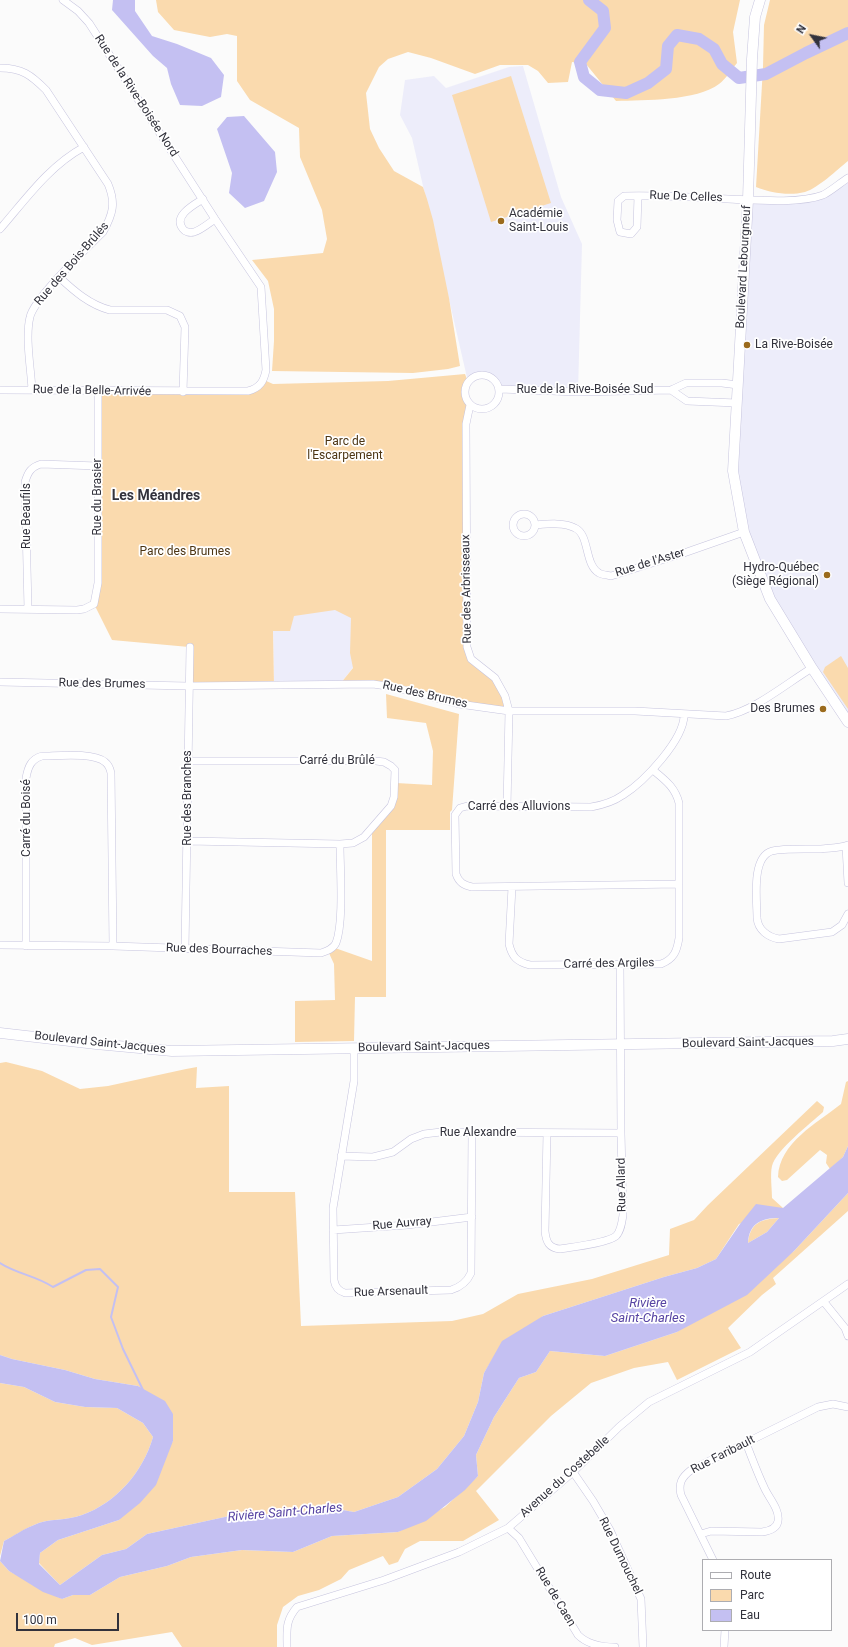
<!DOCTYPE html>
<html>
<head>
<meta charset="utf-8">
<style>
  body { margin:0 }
  #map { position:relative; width:848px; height:1647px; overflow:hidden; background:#fbfbfb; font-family:Roboto,sans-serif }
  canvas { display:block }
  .legend { position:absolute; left:702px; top:1559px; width:130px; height:72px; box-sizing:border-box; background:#fff; border:1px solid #adadb1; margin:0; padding:5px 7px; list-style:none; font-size:12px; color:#32323c }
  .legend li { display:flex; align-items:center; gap:8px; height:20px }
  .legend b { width:20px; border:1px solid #adadb1 }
  .north { position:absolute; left:792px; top:16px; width:40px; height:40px; -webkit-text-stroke:3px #fff; paint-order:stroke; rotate:303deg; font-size:11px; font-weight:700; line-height:16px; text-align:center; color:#32323c }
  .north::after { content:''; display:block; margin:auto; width:14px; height:18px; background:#32323c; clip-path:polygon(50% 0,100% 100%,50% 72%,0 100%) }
  .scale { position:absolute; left:16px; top:1613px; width:103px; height:18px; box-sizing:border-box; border:2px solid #32323c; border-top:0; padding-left:5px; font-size:12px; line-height:14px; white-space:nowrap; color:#32323c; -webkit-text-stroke:3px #fff; paint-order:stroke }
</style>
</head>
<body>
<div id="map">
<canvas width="848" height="1647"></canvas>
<ul class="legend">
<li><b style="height:5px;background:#fff"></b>Route</li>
<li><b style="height:11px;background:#fadaae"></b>Parc</li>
<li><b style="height:11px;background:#c4c0f2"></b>Eau</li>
</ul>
<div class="north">N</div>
<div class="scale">100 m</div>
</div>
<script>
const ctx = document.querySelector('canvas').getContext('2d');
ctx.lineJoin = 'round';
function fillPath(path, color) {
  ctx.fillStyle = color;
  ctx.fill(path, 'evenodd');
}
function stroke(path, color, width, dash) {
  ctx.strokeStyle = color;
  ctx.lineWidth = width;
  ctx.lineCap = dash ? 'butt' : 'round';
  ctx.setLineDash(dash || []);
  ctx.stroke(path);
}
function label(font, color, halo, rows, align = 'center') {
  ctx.font = font + ' Roboto,sans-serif';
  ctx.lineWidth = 3.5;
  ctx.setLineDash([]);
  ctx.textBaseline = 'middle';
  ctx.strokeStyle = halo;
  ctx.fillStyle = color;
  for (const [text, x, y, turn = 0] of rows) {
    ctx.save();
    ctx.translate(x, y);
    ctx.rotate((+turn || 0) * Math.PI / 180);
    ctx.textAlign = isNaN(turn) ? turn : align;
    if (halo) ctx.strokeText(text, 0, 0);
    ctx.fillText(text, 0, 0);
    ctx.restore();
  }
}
fillPath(new Path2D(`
  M523 66 561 197 582 244 578 392 500 389 496 382 490 377 482 375 475 377 468 382 412 138 400 115 405 80 434 76 446 88 509 67Z
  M848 178V722L770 599 744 532 733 471 748 200 823 195Z
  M271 518 404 603 340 684 274 685Z`), '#ededfa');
fillPath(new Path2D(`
  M156 0H740L733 32 737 63C731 70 726 79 719 84 697 101 644 100 616 101L586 64 572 62 568 82 548 83 538 71 528 65H500L475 74 431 58 408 52 388 59 379 67 366 93 370 129 379 148 394 171 423 187 427 199 433 220 449 298 460 366 448 369 413 373 272 371 274 341V309L268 281 252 260 323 253 327 239 322 210 300 157 299 128 250 100 237 81V36L227 34 210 37 174 30 158 12Z
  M770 0H848V161C837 170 818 188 805 192 789 196 771 193 756 187L763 67 764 25Z
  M511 76 551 203 491 222 452 95Z
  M465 374 468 382C464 390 465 396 470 405L465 618 471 659 495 678 509 711 403 689 340 684 353 668 350 653 351 618 335 610 294 616 290 631H273L274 685 188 686 189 647 112 640 94 604 98 391H248L264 380 273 384 388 381Z
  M841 656 848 668V709L823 672 825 667Z
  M386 694 459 714 452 810 450 812V830H386V997H355L354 1041 295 1042V1001L335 1000 334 964 328 951 335 948 372 961V828L384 816 396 783 432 785 433 751 426 723 387 718Z
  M6 1062 42 1071 80 1089 108 1086 186 1069 197 1067 196 1088 229 1086V1192H295L301 1326 452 1321 483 1314 518 1294 592 1279 669 1255 670 1229 694 1220 708 1205 817 1101 824 1107 823 1112C811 1123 776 1150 772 1166 770 1174 772 1189 772 1198L783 1208 739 1224 716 1259 697 1268 664 1277 543 1316 495 1355 484 1373 478 1402 464 1436 437 1469 398 1497 354 1512 325 1507 287 1516 243 1513 147 1534 126 1549 102 1555 60 1585 39 1563 40 1553 58 1540 119 1520 173 1441 143 1390 138 1386 95 1379 65 1370 12 1359 0 1355V1063Z
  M848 1081V1146L843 1157 830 1169 826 1163 827 1155 820 1150 787 1180 782 1181 778 1177C779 1143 817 1123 841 1104L846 1082Z
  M848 1193V1211L773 1278 776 1284 762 1295 728 1328 741 1348 677 1380 668 1362 634 1368 591 1383 551 1416 476 1491 499 1520 463 1541H420L405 1549 398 1562 389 1565 383 1556 349 1570 341 1579 319 1590 298 1596 283 1607 277 1625V1647H182L172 1632 92 1645 75 1638 55 1644 54 1647H0V1561L9 1571 62 1599 73 1595H90L120 1577 167 1566 191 1557 242 1550 293 1552 332 1536 398 1532 445 1507 478 1476 476 1455 494 1417 519 1378 536 1372 550 1351 605 1356 677 1332 794 1251Z
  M779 1218 767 1232 748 1243C750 1223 761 1219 779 1218Z
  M0 1383 24 1387 55 1402 85 1407 117 1408 143 1423 153 1437C143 1472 116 1503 82 1515 67 1521 48 1518 34 1525 24 1529 14 1536 4 1541L0 1556Z`), '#fadaae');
fillPath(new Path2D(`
  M113 0H135V11L152 36 177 44 211 58 224 75 221 97 202 106 180 105 171 84 167 68 153 56 112 10Z
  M244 116 275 152 277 172 264 201 245 208 229 193 232 173 217 129 227 117Z
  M848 1146V1193L794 1251 747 1295 677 1332 605 1356 550 1351 536 1372 519 1378 494 1417 476 1455 478 1476 465 1490 426 1521 398 1532 332 1536 293 1552 242 1550 191 1557 167 1566 120 1577 90 1595H73L62 1599 43 1592 9 1571 0 1561 4 1541C14 1536 23 1529 34 1525 48 1518 67 1521 82 1515 116 1503 143 1472 153 1437L143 1423 117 1408 85 1407 55 1402 24 1387 0 1383V1355L12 1359 65 1370 95 1379 138 1386 165 1401 173 1414V1441L156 1485 140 1503 119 1520 58 1540 40 1553 39 1564 60 1585 102 1555 126 1549 147 1534 243 1513 287 1516 325 1507 354 1512 398 1497 437 1469 464 1436 478 1402 484 1373 502 1341 543 1316 664 1277 697 1268 716 1259 740 1224 756 1204 783 1208 843 1157ZM779 1218 767 1232 748 1243C749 1223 762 1218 779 1218Z`), '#c4c0f2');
stroke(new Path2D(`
  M0 1263C17 1274 37 1276 53 1287L86 1270 100 1269 118 1287 111 1317 123 1349 143 1390`), '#c4c0f2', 2);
stroke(new Path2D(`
  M589 0 603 11 605 28 580 62 584 77 600 90 626 93 648 83 666 69 668 46 677 35 699 39 714 49 722 64 739 78 766 74 806 53 848 33`), '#c4c0f2', 12);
const street = new Path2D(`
  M0 68C22 68 31 75 46 90L108 184C116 203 113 214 103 232 87 248 34 298 30 317 25 337 31 369 32 390
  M638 196 637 227 631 234 620 232 617 220 618 201 624 196C658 195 693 197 728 199 754 200 799 204 823 195 831 191 840 183 848 178
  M203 199C195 204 172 216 183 229 185 232 190 233 194 232 201 230 209 223 215 219
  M0 229C26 199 49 166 84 147
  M59 277C74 291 90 305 110 310H167L180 316 185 327 183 392
  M465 392a17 17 0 1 1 34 0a17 17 0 1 1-34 0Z
  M500 389 578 392 671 390 686 383H722L738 385
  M0 390 248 391C260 388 264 381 266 370L261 287 215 219 89 23 78 11 63 0
  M671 390 687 401 737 403
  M470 405 466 424 467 647 471 659 495 678 505 696 509 711 507 807
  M513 525a11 11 0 1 1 22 0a11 11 0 1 1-22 0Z
  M535 525C547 524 564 522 575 528 590 535 584 564 599 573 602 575 608 575 611 576L684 553 744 532
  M0 609 77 610 84 609 94 604 98 583V391
  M28 609 25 482C28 472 31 467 41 464L98 466
  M0 682 188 686 373 684 393 687 459 704 509 711H635L726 716C754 711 787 683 812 668
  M188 841 340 844 353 843 364 837 391 806 394 797 395 770 391 766 384 762 376 761H188
  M848 845C840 848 829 848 821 849 809 849 782 848 772 851 751 857 757 900 757 918 758 930 768 937 779 939L832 932 842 925 848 914
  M846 846 848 883
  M679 884 472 887C464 885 459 883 456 874L455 815 460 808 467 806 591 807C603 805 613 802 623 795 644 782 685 739 684 714
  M512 887 509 944C512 957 517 962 530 965L661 964C674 959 677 951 679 938V803C675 787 665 780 653 770
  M0 945 113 946 321 953C327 951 333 949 336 943 344 922 340 869 340 844
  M26 946V778C28 767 31 759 42 756 57 756 93 752 105 762 109 765 110 768 111 773L113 946
  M185 949 190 647
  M354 1048V1081L333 1208 334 1280C335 1287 338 1291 345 1293L451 1290C461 1287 467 1282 471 1273L472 1133
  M547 1133 545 1231C546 1242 549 1248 560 1249 572 1247 608 1243 616 1236 621 1231 622 1222 623 1215L621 1133 620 964
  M341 1156 373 1157 393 1152 411 1139 424 1134 441 1132 621 1133
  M333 1230 407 1225 472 1217
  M824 1302 845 1328 848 1336
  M573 1472 593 1501 610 1530 641 1599 643 1647
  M508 1528 519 1538 578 1635C588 1645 601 1647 615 1647
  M701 1534 711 1531 762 1532C769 1531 777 1529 778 1521 780 1509 768 1497 764 1487 757 1472 752 1458 746 1443
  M713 1560 681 1495C678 1483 682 1477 691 1470L818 1407 833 1404 848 1407
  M287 1647C287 1630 285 1621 297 1607L384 1580 459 1552 508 1528 573 1472 619 1427 649 1402 750 1352 848 1284
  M724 1647 725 1630`);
const secondary = new Path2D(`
  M760 0 755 17 752 59 748 200 733 471 744 532 770 599 812 668 848 722
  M0 1033 96 1044 172 1051 833 1041 848 1039`);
stroke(street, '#c6c4de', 8);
stroke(secondary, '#c6c4de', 11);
stroke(street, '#fff', 7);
stroke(secondary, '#fff', 10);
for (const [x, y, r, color] of [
  [501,221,4,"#9b6b1d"],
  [747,345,4,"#9b6b1d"],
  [827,575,4,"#9b6b1d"],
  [823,709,4,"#9b6b1d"]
]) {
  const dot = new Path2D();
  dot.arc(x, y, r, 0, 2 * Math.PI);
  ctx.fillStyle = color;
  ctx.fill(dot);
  stroke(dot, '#fff', 1.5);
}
label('12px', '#32323c', '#fff', [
  ["Rue de la Rive-Boisée Nord",136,96,57],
  ["Rue De Celles",686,197,2],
  ["Rue des Bois-Brûlés",72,264,-49],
  ["Boulevard Lebourgneuf",744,267,-87],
  ["Rue de la Rive-Boisée Sud",585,390],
  ["Rue de la Belle-Arrivée",92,391,1],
  ["Rue du Brasier",98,497,-90],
  ["Rue Beaufils",27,516,-90],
  ["Rue de l'Aster",650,563,-17],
  ["Rue des Arbrisseaux",467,589,-91],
  ["Rue des Brumes",102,684,1],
  ["Rue des Brumes",425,695,13],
  ["Carré du Brûlé",337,761],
  ["Rue des Branches",188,798,-90],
  ["Carré des Alluvions",519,807],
  ["Carré du Boisé",27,818,-90],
  ["Rue des Bourraches",219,950,2],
  ["Carré des Argiles",609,964,-1],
  ["Boulevard Saint-Jacques",100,1043,6],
  ["Boulevard Saint-Jacques",748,1043,-1],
  ["Boulevard Saint-Jacques",424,1047,-1],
  ["Rue Alexandre",478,1133],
  ["Rue Allard",622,1185,-91],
  ["Rue Auvray",402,1224,-5],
  ["Rue Arsenault",391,1292,-2],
  ["Rue Faribault",723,1455,-27],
  ["Avenue du Costebelle",565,1477,-42],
  ["Rue Dumouchel",620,1556,64],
  ["Rue de Caen",555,1597,59]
]);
label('12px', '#32323c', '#fff', [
  ["Académie",509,214],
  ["Saint-Louis",509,228],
  ["La Rive-Boisée",755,345],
  ["Hydro-Québec",819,568,"right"],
  ["(Siège Régional)",819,582,"right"],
  ["Des Brumes",815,709,"right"]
], 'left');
label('12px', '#4c3513', '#fff', [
  ["Parc de",345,442],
  ["l'Escarpement",345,456],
  ["Parc des Brumes",185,552]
]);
label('italic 13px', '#5744a3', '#fff', [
  ["Rivière",648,1304],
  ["Saint-Charles",648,1319],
  ["Rivière Saint-Charles",285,1513,-5]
]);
label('bold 14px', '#32323c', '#fff', [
  ["Les Méandres",156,496]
]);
</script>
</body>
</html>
